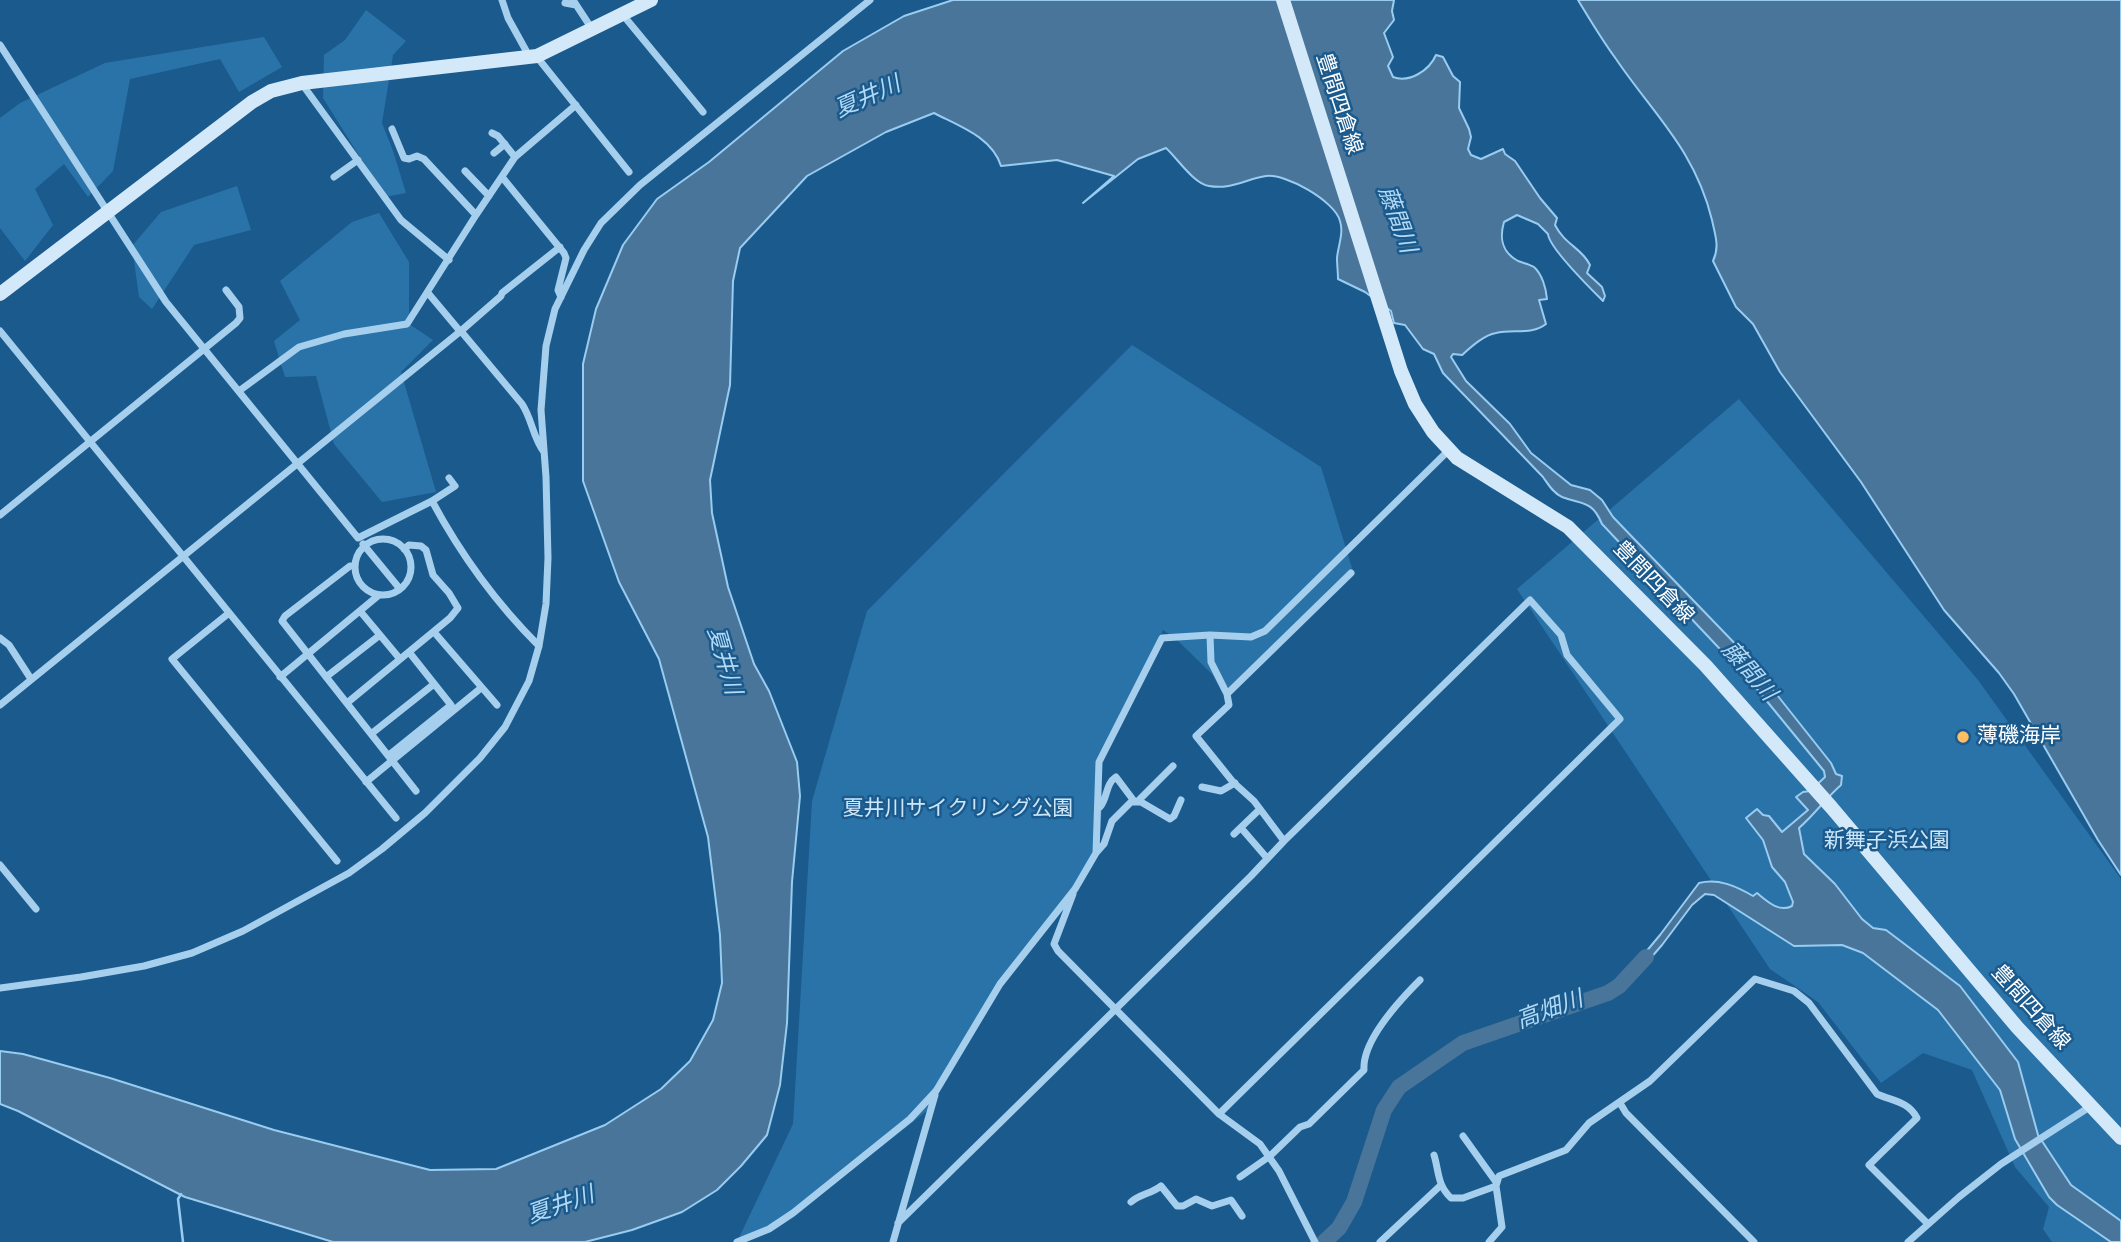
<!DOCTYPE html>
<html>
<head>
<meta charset="utf-8">
<style>
  body { margin:0 }
  canvas { display:block; background:#1a5a8d }
</style>
</head>
<body>
<canvas width="2121" height="1242"></canvas>
<script>
const ctx = document.querySelector('canvas').getContext('2d');
ctx.lineJoin = 'round';
function fillPath(path, color) {
  ctx.fillStyle = color;
  ctx.fill(path, 'evenodd');
}
function stroke(path, color, width, dash) {
  ctx.strokeStyle = color;
  ctx.lineWidth = width;
  ctx.lineCap = dash ? 'butt' : 'round';
  ctx.setLineDash(dash || []);
  ctx.stroke(path);
}
function label(font, color, halo, rows, align = 'center') {
  ctx.font = font + ' "Roboto Condensed","Noto Sans JP",sans-serif';
  ctx.lineWidth = 5;
  ctx.setLineDash([]);
  ctx.textBaseline = 'middle';
  ctx.strokeStyle = halo;
  ctx.fillStyle = color;
  for (const [text, x, y, turn = 0] of rows) {
    ctx.save();
    ctx.translate(x, y);
    ctx.rotate((+turn || 0) * Math.PI / 180);
    ctx.textAlign = isNaN(turn) ? turn : align;
    if (halo) ctx.strokeText(text, 0, 0);
    ctx.fillText(text, 0, 0);
    ctx.restore();
  }
}
fillPath(new Path2D(`
  M366 10 406 41 393 55 382 123 393 151 406 193 385 197 323 98 324 55 345 40Z
  M264 37 282 67 239 92 220 59 130 79 113 171 88 197 64 164 35 189 53 225 25 261 0 228V118L20 103 105 63Z
  M237 186 251 230 194 245 152 309 139 297 132 246 161 212Z
  M379 213 409 262V324L433 340 401 372 436 492 382 502 334 444 316 376 285 377 274 341 300 320 280 281 352 222Z
  M1132 345 1321 467 1352 568 1223 694 1212 674 1175 638 1163 630 1099 762 1102 806 1099 851 1003 984 928 1110 792 1217 737 1242 793 1124 812 801 867 611Z
  M1739 399 1978 680 2121 879V1242H2052L2043 1229 2049 1207 2015 1167 1972 1070 1923 1053 1881 1083 1818 1002 1770 969 1517 589Z`), '#2a73a9');
const water = new Path2D(`
  M953 0H1394L1392 11 1394 20 1384 33 1393 57 1388 66 1393 77C1409 83 1429 71 1436 55L1443 57 1453 76 1460 82 1459 108 1469 129 1471 137 1468 149 1471 155 1481 159 1503 149 1505 154 1515 161 1540 198 1557 218 1555 225C1565 245 1582 248 1590 265L1587 273 1602 287 1605 296 1603 301C1591 289 1549 248 1548 234L1538 224 1517 215 1504 222C1499 239 1502 252 1518 261 1523 263 1529 264 1534 267 1542 274 1546 288 1547 299L1539 300 1546 324C1532 335 1513 329 1496 333 1484 335 1471 347 1462 355L1453 354 1451 357 1466 381 1510 424 1531 453 1571 485 1590 490 1602 500 1613 517 1743 652 1831 763 1836 774 1842 776 1841 785C1825 799 1815 814 1799 828L1804 854 1835 884 1862 919 1873 928 1886 930 1960 986 2018 1062 2038 1135 2071 1185 2121 1221V1242H2111L2057 1205 2049 1197 2015 1139 2000 1090 1938 1010 1863 953 1842 945 1794 946 1714 895 1705 894 1692 905 1662 945 1636 975 1630 971 1660 935 1699 883C1718 878 1736 886 1753 896L1757 893C1767 901 1779 913 1792 906L1793 902 1785 882 1772 867 1763 840 1746 818 1757 809 1763 815 1769 816 1782 832 1808 810 1796 797 1803 792 1810 791 1825 777 1824 771 1752 683 1602 524C1592 500 1583 505 1562 497 1553 493 1548 484 1543 477L1443 373 1434 354 1423 349 1405 325 1394 323 1391 311 1365 292 1338 279C1338 272 1337 265 1337 258 1338 246 1344 233 1340 221 1335 201 1285 173 1266 176 1246 179 1231 190 1209 186 1194 184 1177 158 1166 148L1138 159 1083 203 1114 176 1057 160 1001 166C992 137 959 126 934 113L886 132 807 176 740 248 733 281 730 385 710 480 712 513 728 587 754 664 769 691 797 762 800 796 792 882 787 1023 780 1085 767 1135 741 1166 717 1190 682 1212 632 1230 585 1242H333L185 1197 18 1111 0 1104V1051L23 1054 110 1078 274 1130 430 1170 496 1169 605 1125 661 1089 690 1061 713 1020 722 983 720 935 708 837 659 659 619 582 583 481V364L596 309 623 245 657 199 709 162 843 51 904 16Z
  M1578 0H2121V875L2098 840 2014 694 1999 673 1944 610 1861 482 1780 372 1753 324 1736 307 1713 261C1720 246 1715 235 1712 220 1695 150 1654 115 1616 59 1602 40 1590 20 1578 0Z`);
fillPath(water, '#487599');
stroke(water, '#99ccf0', 2);
stroke(new Path2D(`
  M181 1194 178 1199 183 1242`), '#99ccf0', 2.5);
stroke(new Path2D(`
  M1324 1242 1339 1228 1354 1202 1384 1110 1399 1087 1463 1043 1608 993 1619 986 1646 957`), '#487599', 16);
stroke(new Path2D(`
  M502 0 508 18 529 56
  M573 0 592 29
  M565 3 576 5
  M623 15 703 112
  M0 45 166 302 358 538 432 501C461 555 496 603 539 646
  M537 57 629 172
  M302 84 401 220 449 260
  M392 129 404 158 409 159 417 156 424 159 476 215
  M492 133 498 136 515 157
  M494 153 505 144
  M465 171 489 196
  M334 177 358 160
  M502 177 564 253 566 258 558 290 561 297
  M428 293 459 330
  M460 330 522 404C532 419 533 438 544 452
  M0 331 396 818
  M239 391 299 347 344 334 407 324 476 215 515 157 576 105
  M432 501 455 486 449 478
  M0 515 236 323 240 318 239 307 226 290
  M355 567a28 28 0 1 1 56 0a28 28 0 1 1-56 0Z
  M363 544 400 589
  M355 566H350L285 616 282 621 416 791
  M360 611 400 659
  M229 613 172 659 337 861
  M434 632 497 705
  M0 638 9 645 31 679
  M280 677 379 595
  M326 677 380 635
  M1227 694 1351 573
  M347 703 450 618 458 608 449 593 433 575 426 550 421 546 409 545 404 549
  M0 705 462 330 501 296 502 293 560 247
  M371 734 434 684
  M389 755 451 705 409 652
  M366 782 481 688
  M1202 787 1221 791 1235 783
  M1138 801 1173 766
  M1100 807C1108 798 1105 784 1116 777L1134 801
  M1242 829 1267 858
  M1234 834 1260 809
  M1096 853 1104 844 1112 821 1131 802H1141L1170 819 1174 816 1181 800
  M0 865 36 909
  M1073 894 1054 944 1058 951 1219 1114 1260 1144 1279 1171 1315 1242
  M0 988 81 977 144 966 192 953 243 931 349 873 382 849 425 813 480 758 505 727 529 681 539 646 546 604 548 558 546 477 541 410 546 346 555 309 584 250 601 223 640 185 870 0
  M1620 1103 1626 1113 1754 1242
  M1219 1114 1620 719 1567 655 1561 635 1530 600 1284 841
  M1463 1136 1496 1182
  M1434 1155C1439 1171 1437 1185 1451 1198H1463L1496 1186
  M1240 1177 1270 1156 1300 1127 1309 1124 1364 1070C1362 1041 1400 1000 1420 980
  M1131 1202C1140 1194 1151 1194 1161 1186L1177 1206H1183L1196 1199 1212 1206 1231 1200 1242 1216
  M898 1223 1251 876 1284 841 1254 801 1233 782 1196 736 1229 705 1227 694 1211 662 1210 635
  M737 1242 769 1229 793 1213 910 1119 936 1091 1000 984 1075 889 1096 853 1099 762 1162 638 1210 635 1251 637 1265 631 1449 450
  M893 1242 935 1095
  M1380 1242 1441 1185
  M1489 1242 1502 1227 1496 1186 1499 1176 1566 1150 1589 1123 1650 1081 1755 979 1794 991 1809 1003 1877 1094C1892 1101 1908 1101 1917 1118L1869 1165 1928 1224
  M1908 1242 1959 1197 2001 1164 2091 1106`), '#a6cfee', 7);
stroke(new Path2D(`
  M1283 0 1401 371 1415 404 1433 432 1457 458 1568 527 1706 666 1832 808 2017 1027 2121 1138
  M0 294 252 102 271 91 302 83 537 56 651 0`), '#d3e9fa', 14);
for (const [x, y, r, color] of [
  [1963,737,7,"#ffbe63"]
]) {
  const dot = new Path2D();
  dot.arc(x, y, r, 0, 2 * Math.PI);
  ctx.fillStyle = color;
  ctx.fill(dot);
  stroke(dot, '#1a5a8d', 2.5);
}
label('21px', '#fff', '#1a5a8d', [
  ["豊間四倉線",1338,104,72],
  ["豊間四倉線",1653,583,46],
  ["豊間四倉線",2030,1008,48]
]);
label('21px', '#fff', '#1a5a8d', [
  ["薄磯海岸",1977,737]
], 'left');
label('21px', '#cce6fa', '#1a5a8d', [
  ["夏井川サイクリング公園",958,810],
  ["新舞子浜公園",1887,842]
]);
label('italic 23px', '#b2d9f5', '#1a5a8d', [
  ["夏井川",868,98,-24],
  ["藤間川",1396,220,70],
  ["夏井川",723,661,74],
  ["藤間川",1748,672,49],
  ["高畑川",1550,1011,-20],
  ["夏井川",561,1206,-19]
]);
</script>
</body>
</html>
